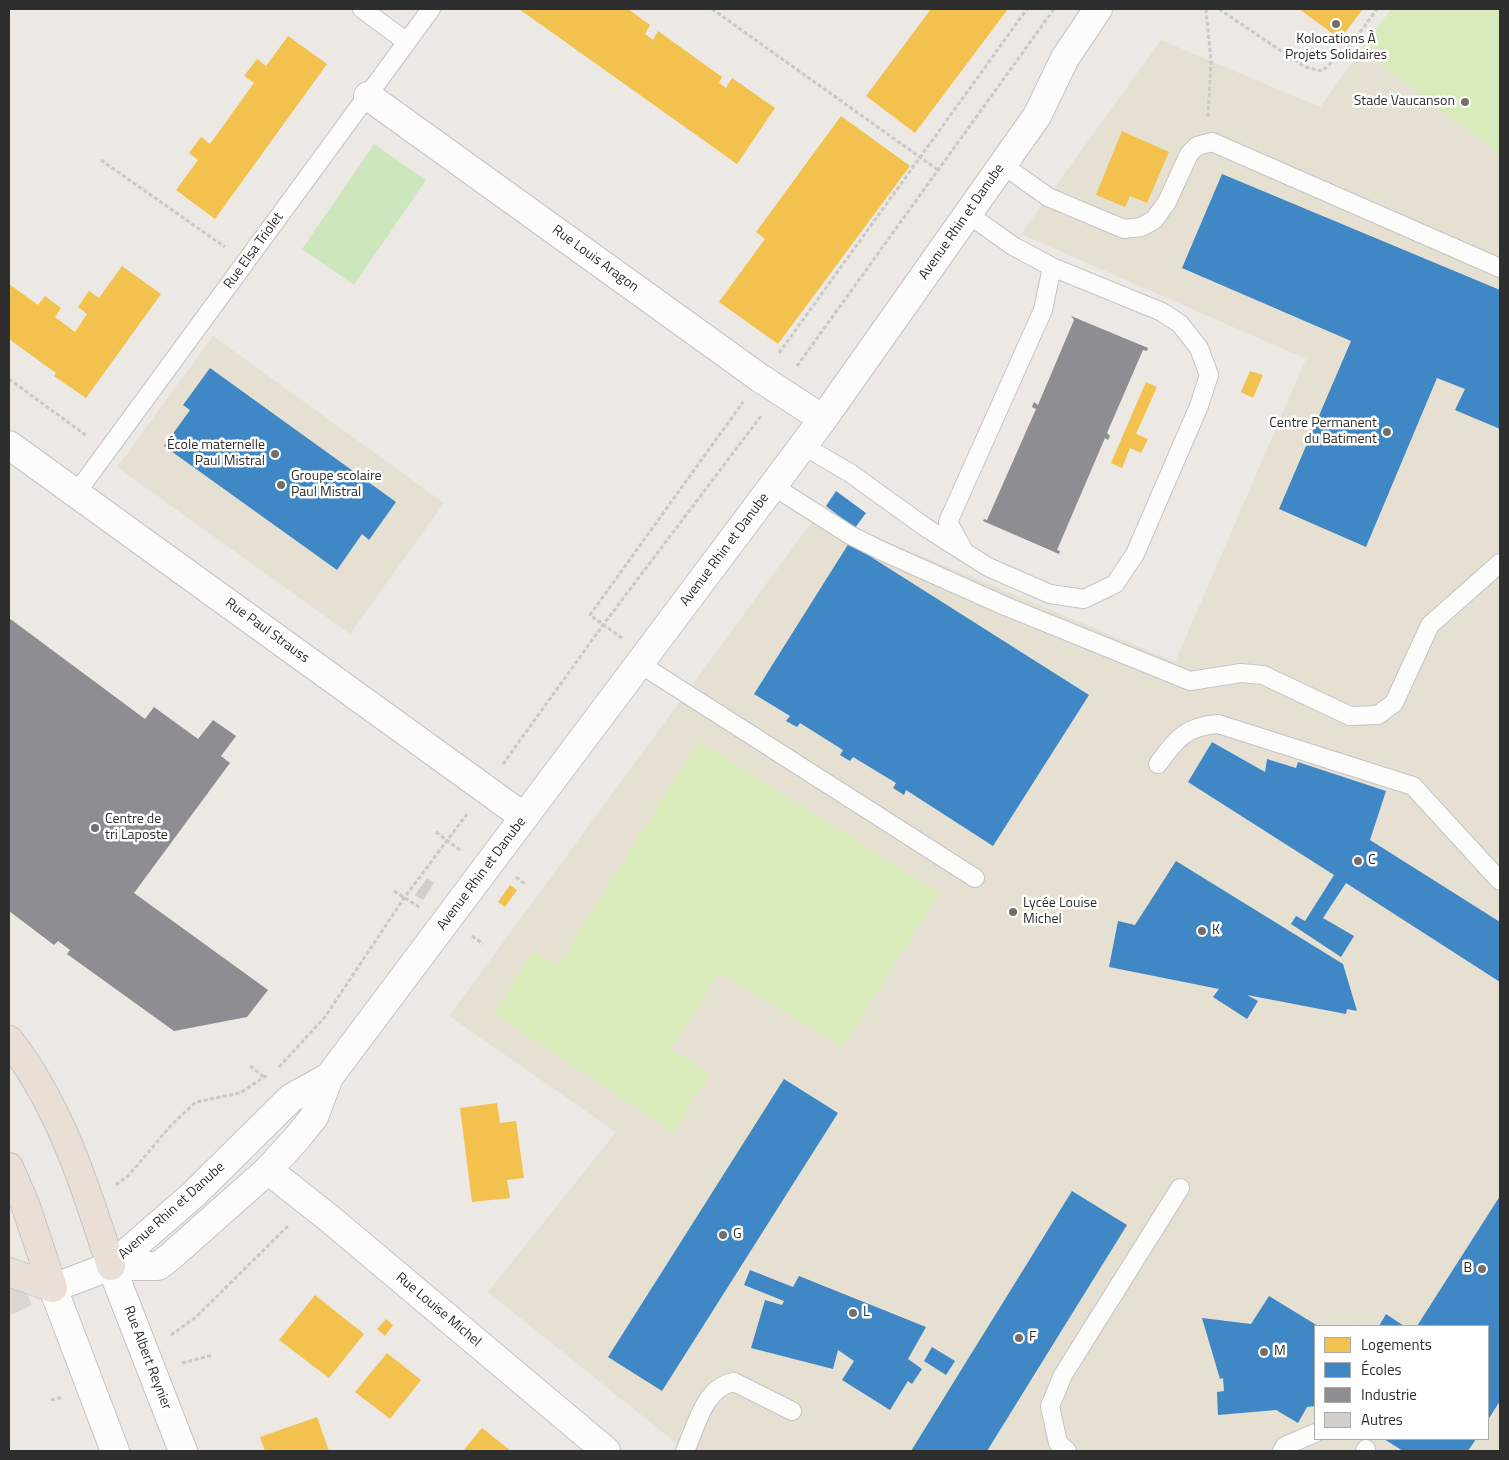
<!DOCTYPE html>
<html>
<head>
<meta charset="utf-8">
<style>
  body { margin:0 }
  #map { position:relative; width:1509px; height:1460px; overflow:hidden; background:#ece8e4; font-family:"Titillium Web",sans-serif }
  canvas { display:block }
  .frame { position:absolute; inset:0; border:10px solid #2e2e2e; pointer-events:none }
  .legend { position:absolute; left:1314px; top:1325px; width:175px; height:115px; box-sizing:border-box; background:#fff; border:1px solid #ababab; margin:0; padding:6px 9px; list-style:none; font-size:15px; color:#2e2e2e }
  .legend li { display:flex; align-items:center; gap:10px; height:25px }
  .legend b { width:25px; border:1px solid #ababab }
</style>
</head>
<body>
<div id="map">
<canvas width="1509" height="1460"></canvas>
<div class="frame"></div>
<ul class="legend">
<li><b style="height:14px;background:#f2c14e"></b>Logements</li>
<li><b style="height:14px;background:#3f88c5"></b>Écoles</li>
<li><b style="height:14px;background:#8d8d92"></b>Industrie</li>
<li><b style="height:14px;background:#d1cecb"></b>Autres</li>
</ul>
</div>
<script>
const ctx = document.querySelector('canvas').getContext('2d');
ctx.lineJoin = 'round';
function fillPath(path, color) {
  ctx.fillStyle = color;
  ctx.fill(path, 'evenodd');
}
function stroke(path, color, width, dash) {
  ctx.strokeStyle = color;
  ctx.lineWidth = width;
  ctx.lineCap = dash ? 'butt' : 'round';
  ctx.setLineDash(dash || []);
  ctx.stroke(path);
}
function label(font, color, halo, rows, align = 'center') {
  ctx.font = font + ' "Titillium Web",sans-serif';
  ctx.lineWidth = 5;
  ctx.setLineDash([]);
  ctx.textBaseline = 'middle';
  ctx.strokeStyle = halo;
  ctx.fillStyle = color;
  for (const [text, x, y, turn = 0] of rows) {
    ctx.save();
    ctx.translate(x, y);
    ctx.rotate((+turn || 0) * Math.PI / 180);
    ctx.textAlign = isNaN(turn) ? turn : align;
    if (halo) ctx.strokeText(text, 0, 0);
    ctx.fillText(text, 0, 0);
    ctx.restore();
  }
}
fillPath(new Path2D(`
  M1161 40 1320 107 1361 50 1500 154V1451H686L488 1292 616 1132 449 1016 805 531 826 506 855 528 1175 662 1306 359 1021 234ZM1315 1326H1488V1439H1315Z
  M213 336 444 503 350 634 117 467Z`), '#e6e0d3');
fillPath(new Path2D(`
  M374 144 426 180 354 285 302 249Z`), '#cee6be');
fillPath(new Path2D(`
  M1391 9H1500V154L1361 50Z
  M699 741 940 893 842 1047 719 973 671 1049 710 1073 673 1132 493 1013 534 951 558 965Z`), '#d9eabb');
fillPath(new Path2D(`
  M9 1287 26 1291 32 1305 9 1316Z`), '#dad6d2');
fillPath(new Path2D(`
  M519 9H628L650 25 645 34 653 40 658 31 722 77 719 83 726 88 732 78 775 108 737 164Z
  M931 9H1008L915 133 866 96Z
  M1299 9H1363L1340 39Z
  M288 36 327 64 215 219 176 190 198 160 189 153 201 137 210 144 254 83 244 76 257 59 266 66Z
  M841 116 910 166 778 344 719 302 765 239 756 232Z
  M1122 131 1169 152 1147 203 1130 196 1125 207 1096 195Z
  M122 266 161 294 86 398 54 376 56 373 9 339V284L38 305 45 296 61 308 55 317 75 332 87 314 78 307 89 291 99 298Z
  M1250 371 1263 375 1253 398 1241 392Z
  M1146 382 1157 387 1136 434 1148 439 1141 453 1130 448 1122 468 1111 463Z
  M510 885 517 890 505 907 498 902Z
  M497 1103 500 1123 516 1121 524 1178 507 1180 510 1198 472 1202 460 1108Z
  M315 1295 364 1334 329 1378 279 1340Z
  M386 1319 393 1325 385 1336 377 1329Z
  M387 1353 421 1380 390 1419 355 1392Z
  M317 1417 329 1451H265L260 1437Z
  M482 1428 511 1451H463Z`), '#f2c14e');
fillPath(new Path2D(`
  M1222 174 1500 290V429L1455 410 1465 389 1437 378 1366 547 1279 509 1351 341 1182 268Z
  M210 368 396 502 369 540 362 534 337 570 164 446 190 410 183 405Z
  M836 491 866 513 855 528 826 506Z
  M849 543 1089 695 993 846 906 790 904 795 893 788 896 783 853 757 850 761 840 755 843 750 800 723 797 727 786 721 790 716 754 694Z
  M1212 742 1265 772 1267 759 1296 768 1298 762 1386 791 1370 840 1500 922V982L1346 883 1323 918 1354 936 1341 957 1291 924 1296 916 1305 921 1334 875 1188 782Z
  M1176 861 1343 964 1357 1011 1347 1009 1346 1014 1247 995 1258 1001 1247 1019 1213 997 1219 989 1109 967 1118 921 1135 925Z
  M784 1079 838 1113 662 1391 608 1357Z
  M1072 1191 1127 1225 987 1451H911Z
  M1500 1196V1401L1488 1420V1326H1417Z
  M750 1270 793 1287 799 1276 926 1327 908 1359 922 1369 912 1384 908 1381 890 1410 842 1380 854 1361 838 1350 833 1369 751 1348 765 1300 782 1305 784 1301 744 1285Z
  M1269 1296 1318 1326H1315V1406L1307 1407 1298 1423 1276 1410 1218 1415 1217 1392 1224 1391 1223 1378 1220 1379 1202 1318 1251 1324Z
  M1386 1314 1404 1326H1379Z
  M932 1347 955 1361 946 1375 924 1361Z
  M1384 1439H1476L1468 1451H1403Z`), '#3f88c5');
fillPath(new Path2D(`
  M1071 316 1148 348 1147 351 1143 350 1107 433 1110 436 1108 440 1105 438 1057 550 1060 551 1059 554 983 521 984 519 987 520 1036 409 1032 407 1034 402 1038 405 1074 320Z
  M9 618 145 719 154 707 198 739 213 720 236 736 221 756 230 763 134 893 268 990 247 1017 174 1031 67 954 70 950 58 941 54 945 9 911Z`), '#8d8d92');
fillPath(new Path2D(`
  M427 878 434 883 423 900 415 895Z`), '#d1cecb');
const service = new Path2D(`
  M362 9 407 42
  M1003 165 1048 197 1124 229 1141 227 1154 220 1167 202 1189 154 1197 146 1212 142 1500 268
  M804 446 850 473 925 527 988 567 1050 594 1084 599 1115 584 1135 554 1199 406 1209 375 1199 348 1180 324 1162 312 1052 267 1013 246 968 214
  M773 486 850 535 882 551 1005 606 1190 681 1241 673 1263 675 1350 716 1378 715 1394 703 1430 625 1500 563
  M77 492 431 9
  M964 551 948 522 1043 310 1052 267
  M640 664 975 878
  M1158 764C1176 739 1186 726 1218 724L1413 786 1500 881
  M685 1451C696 1427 704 1387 734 1382L792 1411
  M1067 1451 1058 1443 1050 1406 1063 1375 1180 1188
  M1282 1451 1285 1446 1315 1433
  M1365 1451 1366 1449`);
const minor = new Path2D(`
  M368 96 760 378 823 419
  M9 445 524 817
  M268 1170 330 1219 606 1451`);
const tertiary = new Path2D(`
  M111 1266H158L170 1257 268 1170 297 1138 314 1117 329 1077 823 419 1037 116 1065 58 1098 9
  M53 1288 111 1266 194 1194 291 1098 329 1077`);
const secondary = new Path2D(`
  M111 1266 183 1451
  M53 1288 115 1451`);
const motorway = new Path2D(`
  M9 1040C60 1105 86 1188 111 1266
  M9 1167 25 1204 53 1288
  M9 1272 53 1288`);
stroke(service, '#c5c4c5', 20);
stroke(minor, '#c5c4c5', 30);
stroke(tertiary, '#c5c4c5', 30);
stroke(secondary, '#c5c4c5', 30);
stroke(motorway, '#c6c5c4', 30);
stroke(new Path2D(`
  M712 9 938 170
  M1206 9 1211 61 1208 118
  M1219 9 1305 67 1322 71 1350 46 1377 9
  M101 160 225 247
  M779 353 1027 9
  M797 366 1054 9
  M9 379 87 436
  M622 638 590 615 743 402
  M503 764 603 625 761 416
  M436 832 461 851
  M516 877 526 885
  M394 891 419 907
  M472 936 483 944
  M250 1066 264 1077
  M279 1067 325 1017 404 898 467 814
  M116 1185 129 1175 173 1123 196 1102 240 1093 267 1075
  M171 1335 196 1317 289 1225
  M182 1363 213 1355
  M51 1400 63 1397`), '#c9c9c8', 3, [4, 2.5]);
stroke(service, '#fcfcfb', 18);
stroke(minor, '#fcfcfb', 28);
stroke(tertiary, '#fcfcfb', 28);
stroke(secondary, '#fcfcfb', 28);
stroke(motorway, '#eadfd6', 28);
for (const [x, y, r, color] of [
  [1336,24,5,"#706f6e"],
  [1465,102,5,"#706f6e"],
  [1387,432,5,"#706f6e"],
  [275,454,5,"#706f6e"],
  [281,485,5,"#706f6e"],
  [95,828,5,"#706f6e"],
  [1358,861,5,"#706f6e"],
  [1013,912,5,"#706f6e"],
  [1202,931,5,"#706f6e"],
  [723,1235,5,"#706f6e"],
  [1482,1269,5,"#706f6e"],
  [853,1313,5,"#706f6e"],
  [1019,1338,5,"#706f6e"],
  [1264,1352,5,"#706f6e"]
]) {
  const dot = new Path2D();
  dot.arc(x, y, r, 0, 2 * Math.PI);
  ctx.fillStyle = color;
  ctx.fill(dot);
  stroke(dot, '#fff', 2);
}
label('14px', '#2e2e2e', '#fff', [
  ["Kolocations À",1336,40,"center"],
  ["Projets Solidaires",1336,56,"center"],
  ["Stade Vaucanson",1455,102,"right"],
  ["Centre Permanent",1377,424,"right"],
  ["du Batiment",1377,440,"right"],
  ["École maternelle",265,446,"right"],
  ["Paul Mistral",265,462,"right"],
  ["Groupe scolaire",291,477],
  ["Paul Mistral",291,493],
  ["Centre de",105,820],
  ["tri Laposte",105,836],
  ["C",1368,861],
  ["Lycée Louise",1023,904],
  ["Michel",1023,920],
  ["K",1212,931],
  ["G",733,1235],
  ["B",1472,1269,"right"],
  ["L",863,1313],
  ["F",1029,1338],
  ["M",1274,1352]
], 'left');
label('14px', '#2e2e2e', '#fff', [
  ["Avenue Rhin et Danube",962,222,-55],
  ["Rue Elsa Triolet",254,251,-54],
  ["Rue Louis Aragon",595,259,36],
  ["Avenue Rhin et Danube",725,550,-53],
  ["Rue Paul Strauss",267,631,36],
  ["Avenue Rhin et Danube",482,874,-53],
  ["Avenue Rhin et Danube",172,1211,-42],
  ["Rue Louise Michel",438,1310,40],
  ["Rue Albert Reynier",147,1358,69]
]);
</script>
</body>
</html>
